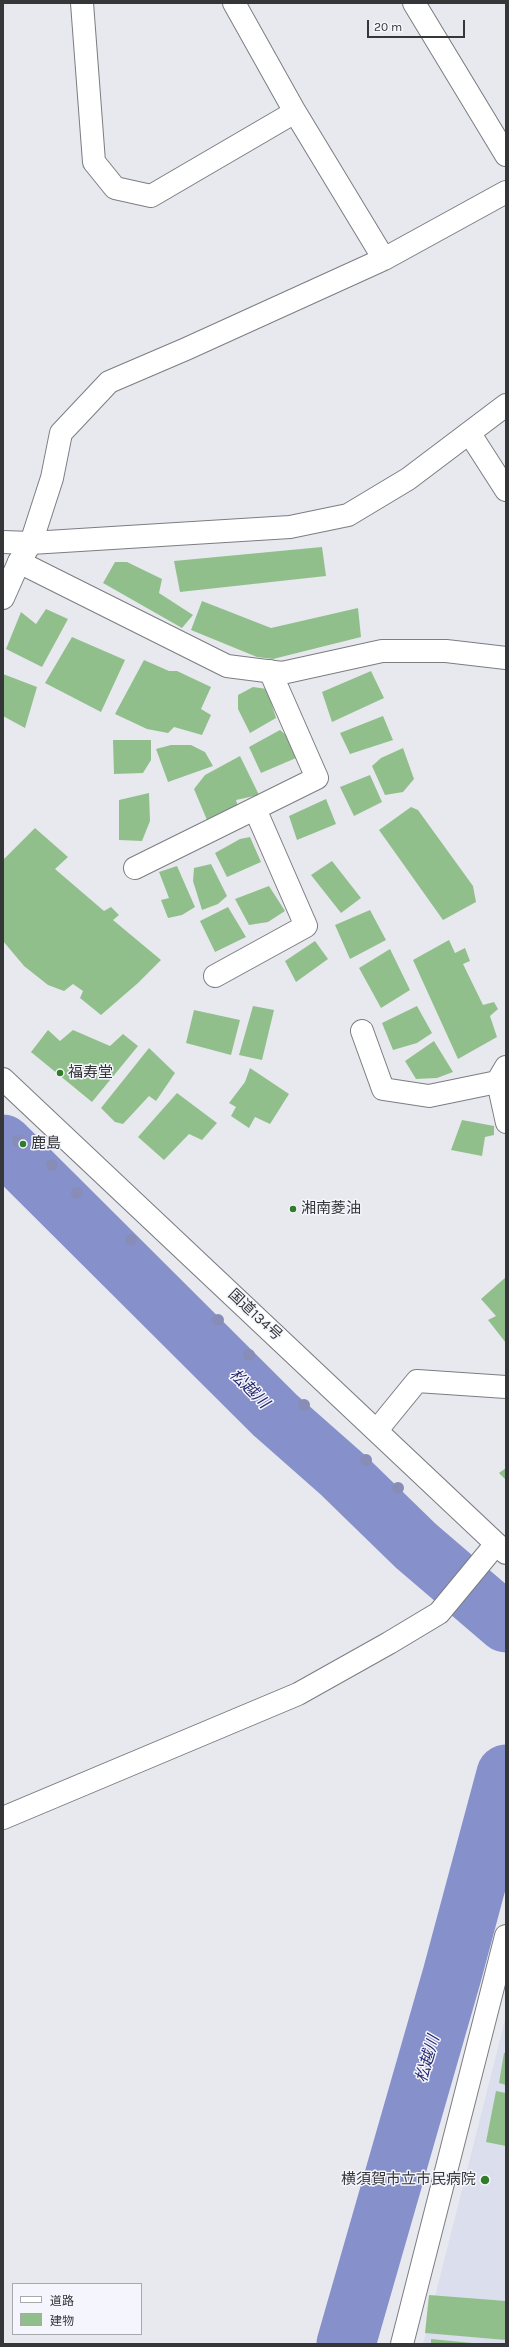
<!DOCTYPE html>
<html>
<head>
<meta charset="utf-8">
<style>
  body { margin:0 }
  #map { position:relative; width:509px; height:2347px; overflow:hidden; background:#e7e9ef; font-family:Karla,"Noto Sans JP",sans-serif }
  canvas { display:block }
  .frame { position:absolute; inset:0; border:4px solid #353638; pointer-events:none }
  .legend { position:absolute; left:12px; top:2283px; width:130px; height:52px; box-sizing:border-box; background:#f5f6fd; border:1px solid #a8a9ae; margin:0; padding:5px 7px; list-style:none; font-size:12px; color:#353638 }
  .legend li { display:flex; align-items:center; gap:8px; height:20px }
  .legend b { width:20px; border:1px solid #a8a9ae }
  .scale { position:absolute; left:367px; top:20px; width:98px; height:18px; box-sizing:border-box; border:2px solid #353638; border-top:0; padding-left:5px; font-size:12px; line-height:14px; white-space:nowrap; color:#353638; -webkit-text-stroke:3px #f5f6fd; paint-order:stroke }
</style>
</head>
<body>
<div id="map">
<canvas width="509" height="2347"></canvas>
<div class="frame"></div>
<ul class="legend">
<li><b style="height:5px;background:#fff"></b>道路</li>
<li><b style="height:11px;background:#91bf8b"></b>建物</li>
</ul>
<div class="scale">20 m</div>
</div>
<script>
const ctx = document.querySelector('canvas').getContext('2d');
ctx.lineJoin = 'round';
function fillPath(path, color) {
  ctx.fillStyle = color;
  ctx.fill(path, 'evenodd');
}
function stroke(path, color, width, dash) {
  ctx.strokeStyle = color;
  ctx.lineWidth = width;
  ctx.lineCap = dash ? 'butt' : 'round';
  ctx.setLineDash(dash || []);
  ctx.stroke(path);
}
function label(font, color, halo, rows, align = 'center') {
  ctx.font = font + ' Karla,"Noto Sans JP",sans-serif';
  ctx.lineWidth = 3;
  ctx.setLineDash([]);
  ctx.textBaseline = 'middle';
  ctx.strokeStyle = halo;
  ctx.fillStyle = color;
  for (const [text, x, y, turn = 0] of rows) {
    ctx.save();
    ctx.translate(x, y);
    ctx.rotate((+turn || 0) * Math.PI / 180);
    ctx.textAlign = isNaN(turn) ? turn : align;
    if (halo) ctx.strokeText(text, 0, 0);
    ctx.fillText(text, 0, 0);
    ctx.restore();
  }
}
fillPath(new Path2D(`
  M506 2016V2344H423Z`), '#dbdeec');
stroke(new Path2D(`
  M3 1144 275 1415 343 1475 416 1546 506 1623
  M346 2344 452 1975 506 1774`), '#8690cb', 59);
fillPath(new Path2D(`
  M322 547 326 576 180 592 174 561Z
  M115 562H127L162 579 159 593 193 615 182 628 103 583Z
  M202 601 271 628 358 608 361 637 273 659 257 657 191 630Z
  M46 609 68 619 42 667 6 649 21 612 36 624Z
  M72 637 125 660 101 712 45 683Z
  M144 660 169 671H177L211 687 201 709 211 715 202 735 174 727 168 733 147 729 115 714Z
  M371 671 384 698 332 722 322 692Z
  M3 674 37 687 25 728 3 716Z
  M253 687 267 689 276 718 250 733 238 709V695Z
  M383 716 393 740 350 754 340 733Z
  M280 730 287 736 296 758 261 773 249 747Z
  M113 740H151V760L143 773 114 774Z
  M171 745H191L205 752 213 766 168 782 156 749Z
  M403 748 414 779 403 792 385 795 372 766 381 758Z
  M240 756 259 795 236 800 239 810 220 813 207 820 194 789 205 775Z
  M370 775 382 802 354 816 340 787Z
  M149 793 150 821 142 841 119 840V800Z
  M326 799 336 824 297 840 289 816Z
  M411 807 418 810 473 886 476 902 443 920 379 830Z
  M35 828 68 857 55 869 104 911 111 907 119 915 113 920 161 960 138 983 101 1015 80 998 83 991 73 984 64 991 48 985 24 966 3 941V860Z
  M250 837 261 862 227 877 215 853 240 839Z
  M332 861 361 898 341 913 311 875Z
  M211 864 227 896 218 904 202 910 193 881 194 868Z
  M177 866 195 907 182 915 168 918 161 900 169 898 159 872Z
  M269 886 285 911 268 922 249 925 235 899Z
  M228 907 246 937 215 952 200 921Z
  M370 910 386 940 350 959 335 925Z
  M449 940 455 953 465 948 470 961 463 964 483 1005 494 1002 498 1009 490 1016 497 1037 458 1059 413 960Z
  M315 941 328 959 296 982 285 961Z
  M390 949 410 990 381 1008 359 968Z
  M253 1006 274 1010 262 1060 239 1055Z
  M417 1006 432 1033 417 1043 393 1050 382 1023Z
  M194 1010 240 1020 231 1055 186 1043Z
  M48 1030 60 1041 73 1030 110 1046 123 1034 138 1046 92 1102 31 1052Z
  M434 1041 453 1072 437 1078 416 1079 405 1061Z
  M149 1048 175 1073 156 1101 149 1096 123 1124 115 1122 101 1108Z
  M250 1068 289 1094 270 1124 255 1117 249 1128 231 1116 236 1107 229 1103 245 1082Z
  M177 1093 217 1123 202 1140 189 1134 164 1160 138 1137Z
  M462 1120 494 1126V1135L485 1137 482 1156 451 1150Z
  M506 1277V1343L488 1320 496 1316 481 1299Z
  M506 1468V1480L499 1473Z
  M504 2053H506V2085L499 2083Z
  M496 2091 506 2093V2146L486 2142Z
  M429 2295 506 2301V2340L425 2333Z
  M431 2339 472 2343V2344H431Z`), '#91bf8b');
const lane = new Path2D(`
  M497 1082 506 1123`);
const street = new Path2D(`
  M82 3 94 162 115 188 151 196 295 112 384 259
  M234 3 295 112
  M414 3 506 155
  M470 434 506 490
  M3 542 31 543 52 478 61 433 109 382 186 349 384 259 506 192
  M19 562 227 666 282 673 382 651H446L506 658
  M135 868 317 778 270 671
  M215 976 306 926 255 809
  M362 1031 383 1089 429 1096 497 1082 506 1067
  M377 1430 417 1381 506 1387
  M3 1818 298 1694 389 1643 439 1613 496 1544
  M402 2344 506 1936`);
const secondary = new Path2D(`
  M3 598 19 562 31 543 290 527 348 515 408 479 506 405`);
const highway = new Path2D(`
  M3 1079 506 1553`);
stroke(lane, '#7b7d82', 22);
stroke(street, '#7b7d82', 24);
stroke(secondary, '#7b7d82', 24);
stroke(highway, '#7b7d82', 24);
stroke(lane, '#fff', 20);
stroke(street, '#fff', 22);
stroke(secondary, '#fff', 22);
stroke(highway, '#fff', 22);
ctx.fillStyle = '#888db7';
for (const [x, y] of [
  [18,1141],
  [52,1165],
  [77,1193],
  [131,1240],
  [218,1320],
  [249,1355],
  [304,1405],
  [366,1460],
  [398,1488]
]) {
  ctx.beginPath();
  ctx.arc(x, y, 6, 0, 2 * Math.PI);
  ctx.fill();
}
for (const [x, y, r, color] of [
  [60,1073,4,"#2f7d26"],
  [23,1144,4,"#2f7d26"],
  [293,1209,4,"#2f7d26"],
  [485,2180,5,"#2f7d26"]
]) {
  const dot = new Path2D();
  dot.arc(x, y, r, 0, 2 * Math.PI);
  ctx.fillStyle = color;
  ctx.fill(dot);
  stroke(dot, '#f5f6fd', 1.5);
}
label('15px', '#353638', '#f5f6fd', [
  ["福寿堂",68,1073],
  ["鹿島",31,1144],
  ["湘南菱油",301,1209],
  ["横須賀市立市民病院",476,2180,"right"]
], 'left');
label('15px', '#353638', '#f5f6fd', [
  ["国道134号",255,1315,43]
]);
label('italic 16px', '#282a70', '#f5f6fd', [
  ["松越川",249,1389,45],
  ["松越川",428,2059,-74]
]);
</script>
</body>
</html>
